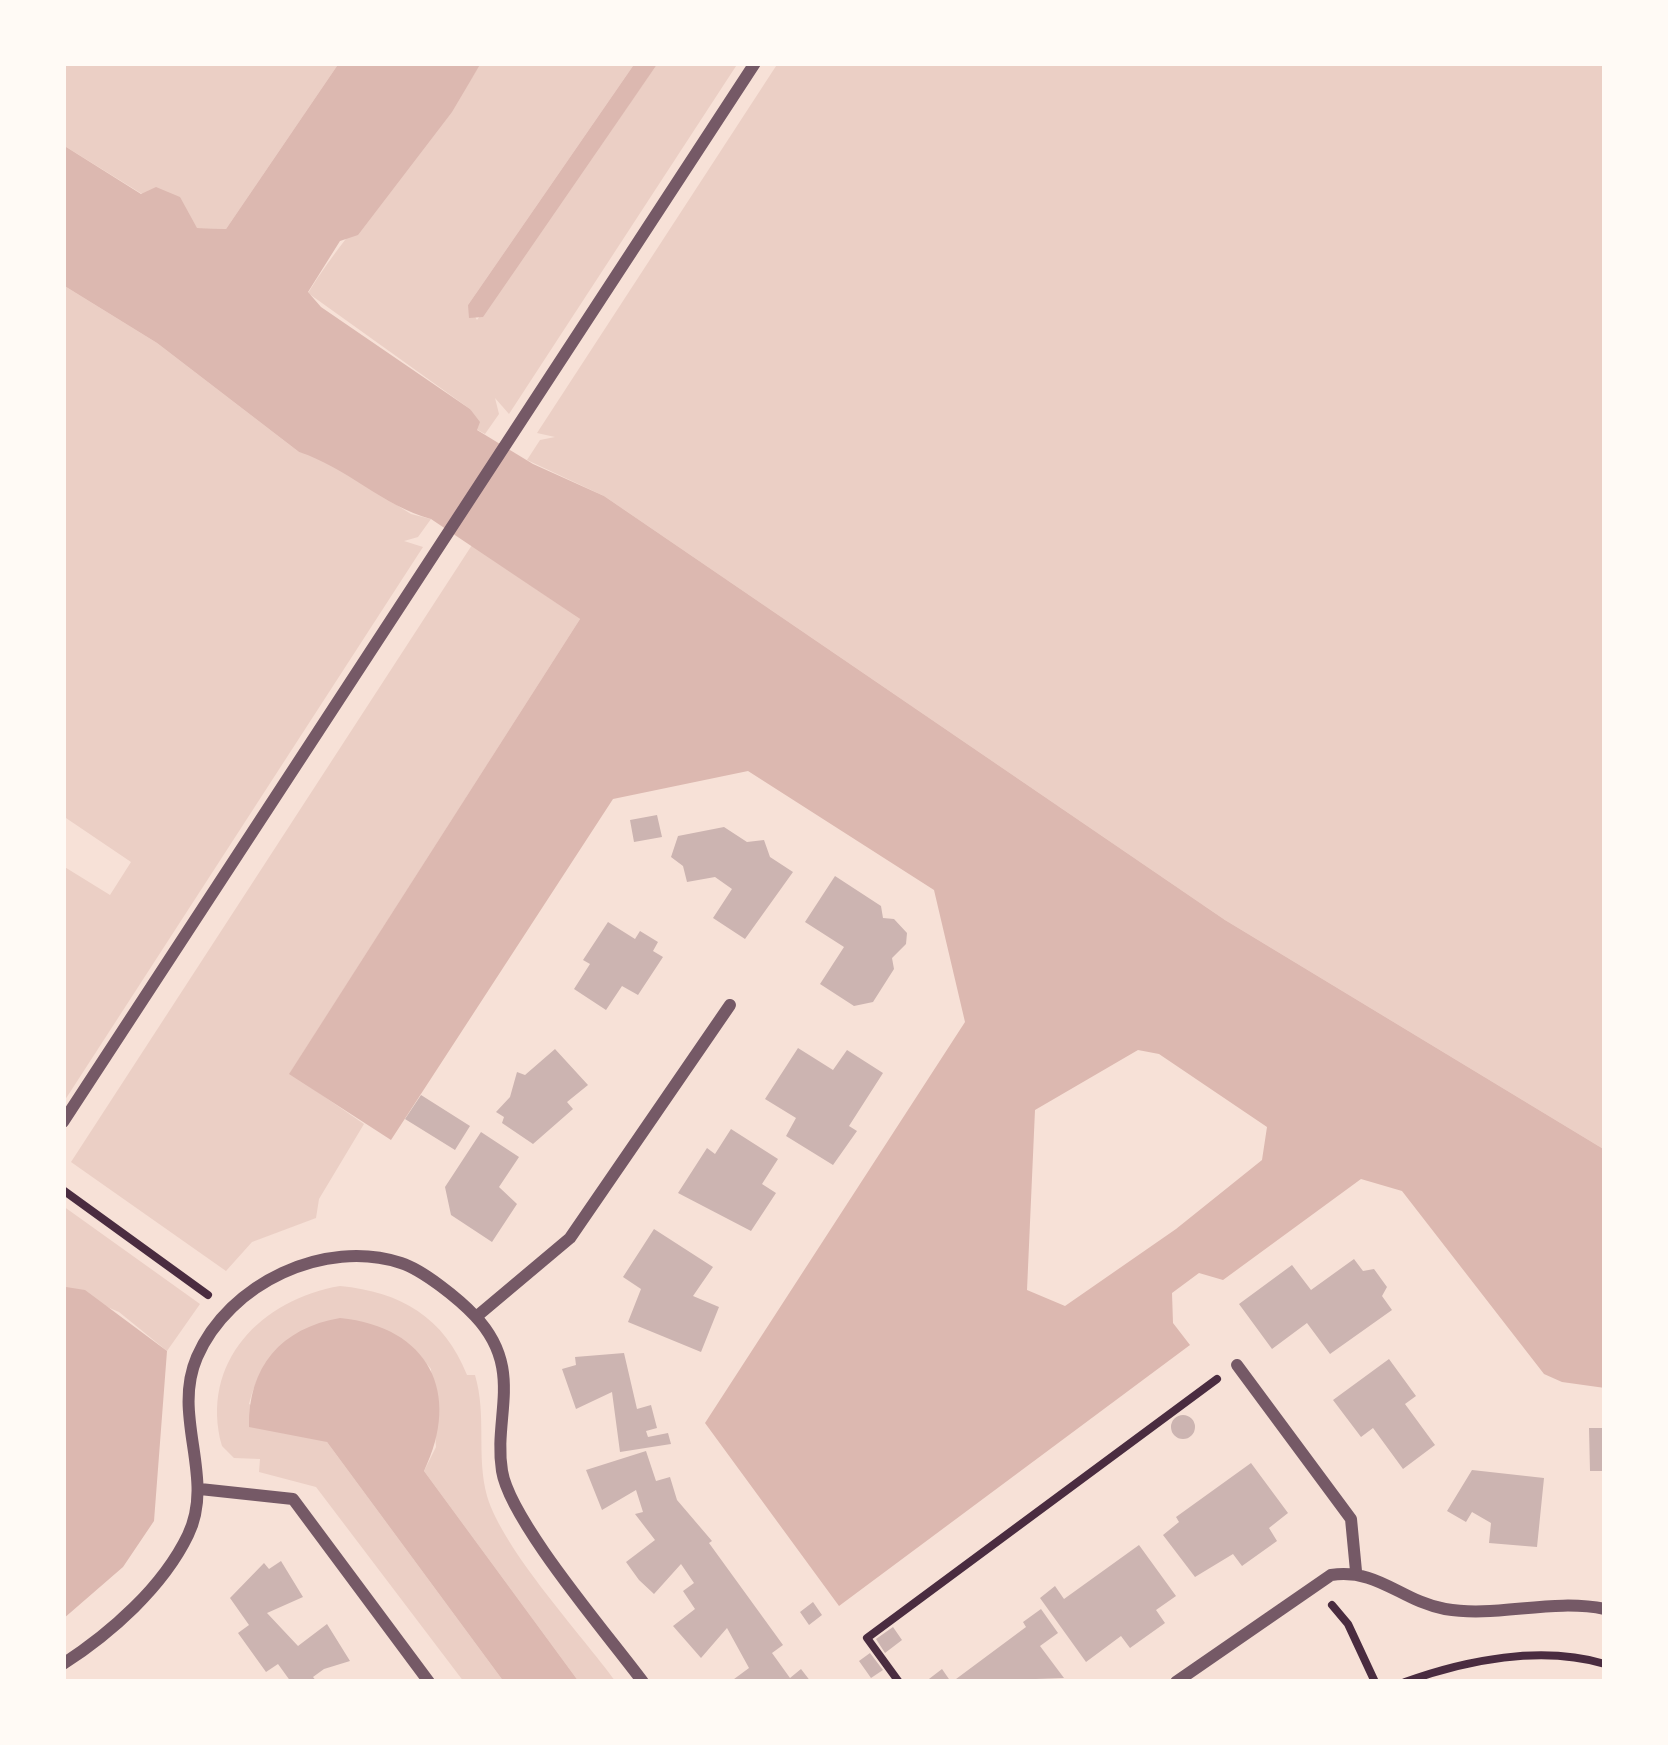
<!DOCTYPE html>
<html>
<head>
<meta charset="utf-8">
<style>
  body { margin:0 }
  #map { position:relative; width:1668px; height:1745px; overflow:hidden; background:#f7e1d7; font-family:Commissioner,sans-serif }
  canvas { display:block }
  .frame { position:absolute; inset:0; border:66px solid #fffaf5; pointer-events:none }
</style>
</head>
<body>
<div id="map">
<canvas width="1668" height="1745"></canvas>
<div class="frame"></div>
</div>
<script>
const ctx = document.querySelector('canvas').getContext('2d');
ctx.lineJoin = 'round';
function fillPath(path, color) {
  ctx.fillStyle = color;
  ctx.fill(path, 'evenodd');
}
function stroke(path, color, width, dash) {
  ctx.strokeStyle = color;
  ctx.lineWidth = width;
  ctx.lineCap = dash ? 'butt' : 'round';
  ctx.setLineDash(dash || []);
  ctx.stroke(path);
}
fillPath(new Path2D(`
  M63 63H339L226 229 197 228 63 145Z
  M481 63H635L468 305 477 320 658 63H738L509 414 495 398 499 414 485 434 476 429 470 409 308 293C359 211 431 146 481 63Z
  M778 63H1605V1150L1225 920 604 496 527 460 540 440 555 437 537 433Z
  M63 285 157 343 299 452 317 455 411 514 431 519 418 537 404 541 423 547 63 1103V866L110 895 131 862 63 816Z
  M472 545 580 619 290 1073 364 1124 319 1199 316 1218 252 1242 226 1271 71 1162Z
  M63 1206 200 1304 167 1351 119 1312 63 1288Z
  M340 1286C401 1292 444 1317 467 1375H475C487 1416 476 1455 487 1496 503 1550 581 1634 616 1682H579L424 1471 436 1447 431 1369C376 1293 272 1310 249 1404L327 1442 504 1682H464L316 1487 259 1472 260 1459 234 1458 222 1446C199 1362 262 1299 340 1286Z`), '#ebcfc5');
fillPath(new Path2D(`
  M339 63H481L452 112 358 235 340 241 308 292 321 307 470 409 480 422 477 430 533 464 604 496 1225 920 1605 1150V1388L1562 1382 1544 1374 1402 1191 1361 1179 1223 1280 1199 1273 1172 1293 1173 1323 1190 1345 839 1606 705 1423 965 1022 934 890 748 771 613 799 391 1140 289 1074 580 619 431 519C383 506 346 467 299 452L157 343 63 285V145L141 194 156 187 180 197 197 228 226 229ZM1138 1050 1159 1054 1267 1127 1262 1160 1176 1229 1065 1306 1027 1290 1035 1110Z
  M635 63H658L483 317 469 318 468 305Z
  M66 1287 85 1290 167 1351 154 1521 123 1567 63 1619Z
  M340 1318C429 1327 462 1393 424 1471L579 1682H504L327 1442 249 1427C248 1367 281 1328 340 1318Z`), '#dcb8b0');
fillPath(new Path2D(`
  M657 815 662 837 634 842 630 820Z
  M724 827 747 842 764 840 770 857 793 872 745 939 713 918 732 889 715 877 687 882 683 866 671 857 678 836Z
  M835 876 881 906 883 918 894 919 907 933 906 944 892 958 894 969 873 1002 854 1006 820 984 844 947 805 922Z
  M608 922 635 939 640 931 658 942 653 951 663 957 638 995 622 986 606 1010 574 989 590 964 583 960Z
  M798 1048 833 1070 847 1050 883 1073 849 1126 857 1131 833 1165 786 1136 796 1118 765 1099Z
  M555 1049 588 1085 567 1102 573 1109 533 1144 502 1123 504 1117 496 1112 510 1097 517 1072 525 1075Z
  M421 1095 470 1126 455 1150 405 1119Z
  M731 1129 778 1159 762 1184 776 1193 751 1231 678 1193 707 1148 715 1154Z
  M481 1132 519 1157 499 1187 517 1204 492 1242 451 1215 445 1187Z
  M654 1229 713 1267 693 1296 719 1307 701 1352 628 1322 641 1289 623 1277Z
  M1354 1259 1363 1271 1374 1269 1387 1287 1382 1296 1392 1310 1330 1354 1307 1323 1272 1349 1239 1304 1292 1265 1311 1290Z
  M624 1353 637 1409 651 1405 657 1428 646 1431 648 1437 668 1433 671 1444 620 1452 612 1392 576 1409 562 1369 576 1365 575 1357Z
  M1389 1359 1416 1396 1405 1404 1435 1445 1403 1469 1373 1428 1361 1437 1333 1400Z
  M1171 1427a12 12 0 1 1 24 0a12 12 0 1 1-24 0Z
  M1589 1428H1605V1471H1590Z
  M646 1451 656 1481 670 1477 677 1500 712 1541 709 1543 783 1645 772 1653 790 1678 801 1669 811 1682H730L749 1668 727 1628 701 1658 673 1626 695 1609 683 1591 694 1583 681 1564 654 1594 639 1580 626 1562 655 1540 635 1514 643 1512 636 1490 602 1510 586 1470Z
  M1251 1463 1288 1513 1269 1528 1277 1541 1242 1566 1233 1554 1195 1577 1163 1535 1179 1522 1176 1517Z
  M1472 1470 1544 1478 1537 1547 1489 1543 1491 1523 1472 1512 1466 1522 1447 1511Z
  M1139 1545 1176 1596 1156 1610 1165 1623 1130 1648 1121 1636 1086 1662 1040 1598 1055 1586 1064 1599Z
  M281 1561 303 1597 267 1613 298 1646 327 1624 350 1661 324 1669 313 1677 317 1682H291L278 1664 266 1672 238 1633 249 1625 230 1598 264 1563 269 1569Z
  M813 1602 822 1615 809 1625 800 1612Z
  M1041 1609 1058 1633 1040 1646 1064 1678 952 1682 1026 1627 1023 1622Z
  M893 1627 902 1640 885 1653 876 1639Z
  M870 1653 883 1670 871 1678 859 1661Z
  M942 1669 951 1682H925Z`), '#ccb4b1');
stroke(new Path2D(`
  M63 1190 208 1295
  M1332 1605 1348 1624 1375 1682
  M899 1682 867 1638 1217 1379
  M1405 1682C1466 1660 1541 1645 1605 1664`), '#4a2c40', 8);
stroke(new Path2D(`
  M63 1122 755 63
  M476 1317 570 1238 730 1005
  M1237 1365 1351 1519 1356 1571
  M200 1489 293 1499 429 1682
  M63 1664C111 1633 163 1587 188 1535 216 1477 171 1417 197 1357 229 1283 325 1238 401 1263 423 1270 459 1299 475 1316 525 1369 493 1416 502 1471 510 1521 609 1636 643 1682
  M1176 1682 1331 1575C1378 1568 1401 1601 1445 1609 1497 1618 1551 1598 1605 1609`), '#755966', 12);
</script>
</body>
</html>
